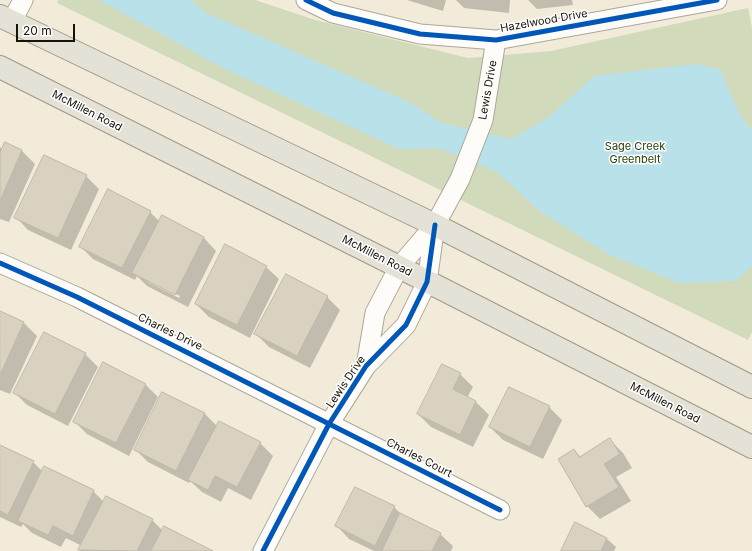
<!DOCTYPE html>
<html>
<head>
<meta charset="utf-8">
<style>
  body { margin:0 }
  #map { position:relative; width:752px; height:551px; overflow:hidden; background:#f2ebda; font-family:Inter,sans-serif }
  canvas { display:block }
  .scale { position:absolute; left:16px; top:24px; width:59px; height:18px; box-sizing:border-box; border:2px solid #181308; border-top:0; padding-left:5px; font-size:12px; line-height:14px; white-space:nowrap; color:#181308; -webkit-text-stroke:3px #fefefe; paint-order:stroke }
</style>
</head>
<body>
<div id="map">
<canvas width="752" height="551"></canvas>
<div class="scale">20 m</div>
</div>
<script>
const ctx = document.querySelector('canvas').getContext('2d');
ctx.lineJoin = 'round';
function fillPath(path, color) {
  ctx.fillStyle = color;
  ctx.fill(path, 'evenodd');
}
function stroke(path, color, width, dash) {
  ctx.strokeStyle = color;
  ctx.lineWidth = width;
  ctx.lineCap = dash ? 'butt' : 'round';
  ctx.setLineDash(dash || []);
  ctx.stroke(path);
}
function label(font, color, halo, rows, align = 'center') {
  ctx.font = font + ' Inter,sans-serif';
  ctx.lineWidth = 3;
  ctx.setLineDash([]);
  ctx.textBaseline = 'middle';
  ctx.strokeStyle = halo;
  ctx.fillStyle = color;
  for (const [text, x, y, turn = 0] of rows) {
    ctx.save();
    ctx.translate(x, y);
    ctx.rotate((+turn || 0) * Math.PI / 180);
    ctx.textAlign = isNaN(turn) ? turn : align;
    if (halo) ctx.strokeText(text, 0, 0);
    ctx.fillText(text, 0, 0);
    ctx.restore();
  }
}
fillPath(new Path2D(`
  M58 0H255L315 20 468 58 551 51 748 8 752 28V332L748 340 57 3Z`), '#d2dabc');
fillPath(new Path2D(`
  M99 0H192L204 12 409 102 442 123 511 139 548 118 594 76 695 64 720 69 740 115 752 131V266L736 281 679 283 608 254 541 212 497 172 439 148 399 149 227 70Z`), '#b8e1e9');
fillPath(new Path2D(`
  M407 0H446L443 11Z
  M456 0H510L509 13 464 8Z
  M528 0H572L573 5 537 9Z
  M5 143 22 151 35 164 9 222 0 219V147L3 150Z
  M86 176 99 189 71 250 28 230 16 217Z
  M150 212 160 222 162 217 204 238 216 251 188 307 147 286 137 276 135 280 93 259 80 246ZM148 280 180 296 179 298 148 282Z
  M266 267 279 279 250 338 209 317 196 304Z
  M327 297 340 310 310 368 269 347 256 334Z
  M0 312 24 323 37 336 10 394 0 390Z
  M85 354 98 367 68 426 27 405 14 392Z
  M460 374 473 387 467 398 476 402 489 415 473 447 431 427 418 414Z
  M146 385 158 397 129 456 87 434 74 421Z
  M163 393 205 414 217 426 260 443 273 456 251 500 228 488 221 502 202 492 190 481 189 483 148 462 135 449Z
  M549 407 562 420 543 459 503 440 490 427Z
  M610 440 623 453 632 468 616 477 631 501 600 519 587 506 574 450 581 457Z
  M0 446 33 462 43 472 93 491 104 502 152 520 163 531 211 551H80L82 546 66 538 61 547 32 533 23 524 21 527 0 517Z
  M394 507 402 515 440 534 453 546 451 551H374L349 539 337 526Z
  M607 539 616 547 614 551H562Z`), '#0003');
const building = new Path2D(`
  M5 142 22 150 0 201V153Z
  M44 155 87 175 58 238 14 218Z
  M108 189 151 211 122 268 79 247Z
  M162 215 204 237 175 295 132 273Z
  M225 244 267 266 237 325 195 304Z
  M286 274 328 296 297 356 254 334Z
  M0 311 24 322 0 375Z
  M44 332 86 353 55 414 13 393Z
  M103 362 146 384 116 443 73 422Z
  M442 364 461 373 453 389 476 401 460 435 417 414Z
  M509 387 550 406 530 447 489 427Z
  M162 392 205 413 176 471 134 450Z
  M219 421 261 442 237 487 215 476 208 490 188 480Z
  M610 438 620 454 604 464 619 487 586 507 558 459 574 449 579 457Z
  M0 445 34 461 8 515 0 511Z
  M44 466 94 490 73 536 53 526 48 535 18 521Z
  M355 487 395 506 375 546 335 526Z
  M106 496 153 519 137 551 78 550Z
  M400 513 441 533 432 551H382Z
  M575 522 607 538 601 551H561Z
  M164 526 213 551H151Z`);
fillPath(building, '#d9d2c1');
stroke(building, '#beb8ab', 1);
const minor = new Path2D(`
  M306 0 333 13 420 34 496 40 717 0
  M12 21 23 0
  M0 263 77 297 500 510
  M366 366 375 313 399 267 435 225 460 179 483 120 496 40
  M263 551 329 424 366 366 406 325 427 282 435 225`);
const major = new Path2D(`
  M0 16 435 225 752 387
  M0 67 399 267 752 447`);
stroke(minor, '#ada79a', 21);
stroke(major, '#a19984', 24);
stroke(minor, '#fdfcf9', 19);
stroke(major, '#e4e1d7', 22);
stroke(new Path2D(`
  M306 0 333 13 420 34 496 40 717 0
  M0 263 77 297 500 510
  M263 551 329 424 366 366 406 325 427 282 435 225`), '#0057b8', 5);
label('11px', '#181308', '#fefefe', [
  ["Hazelwood Drive",544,21,-10],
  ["Lewis Drive",488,90,-80],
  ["McMillen Road",87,111,27],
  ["McMillen Road",377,256,27],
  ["Charles Drive",170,332,26],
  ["Lewis Drive",346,382,-56],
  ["McMillen Road",665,403,27],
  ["Charles Court",419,458,27]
]);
label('11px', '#2a3f0e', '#fefefe', [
  ["Sage Creek",635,147],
  ["Greenbelt",635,160]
]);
</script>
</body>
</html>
